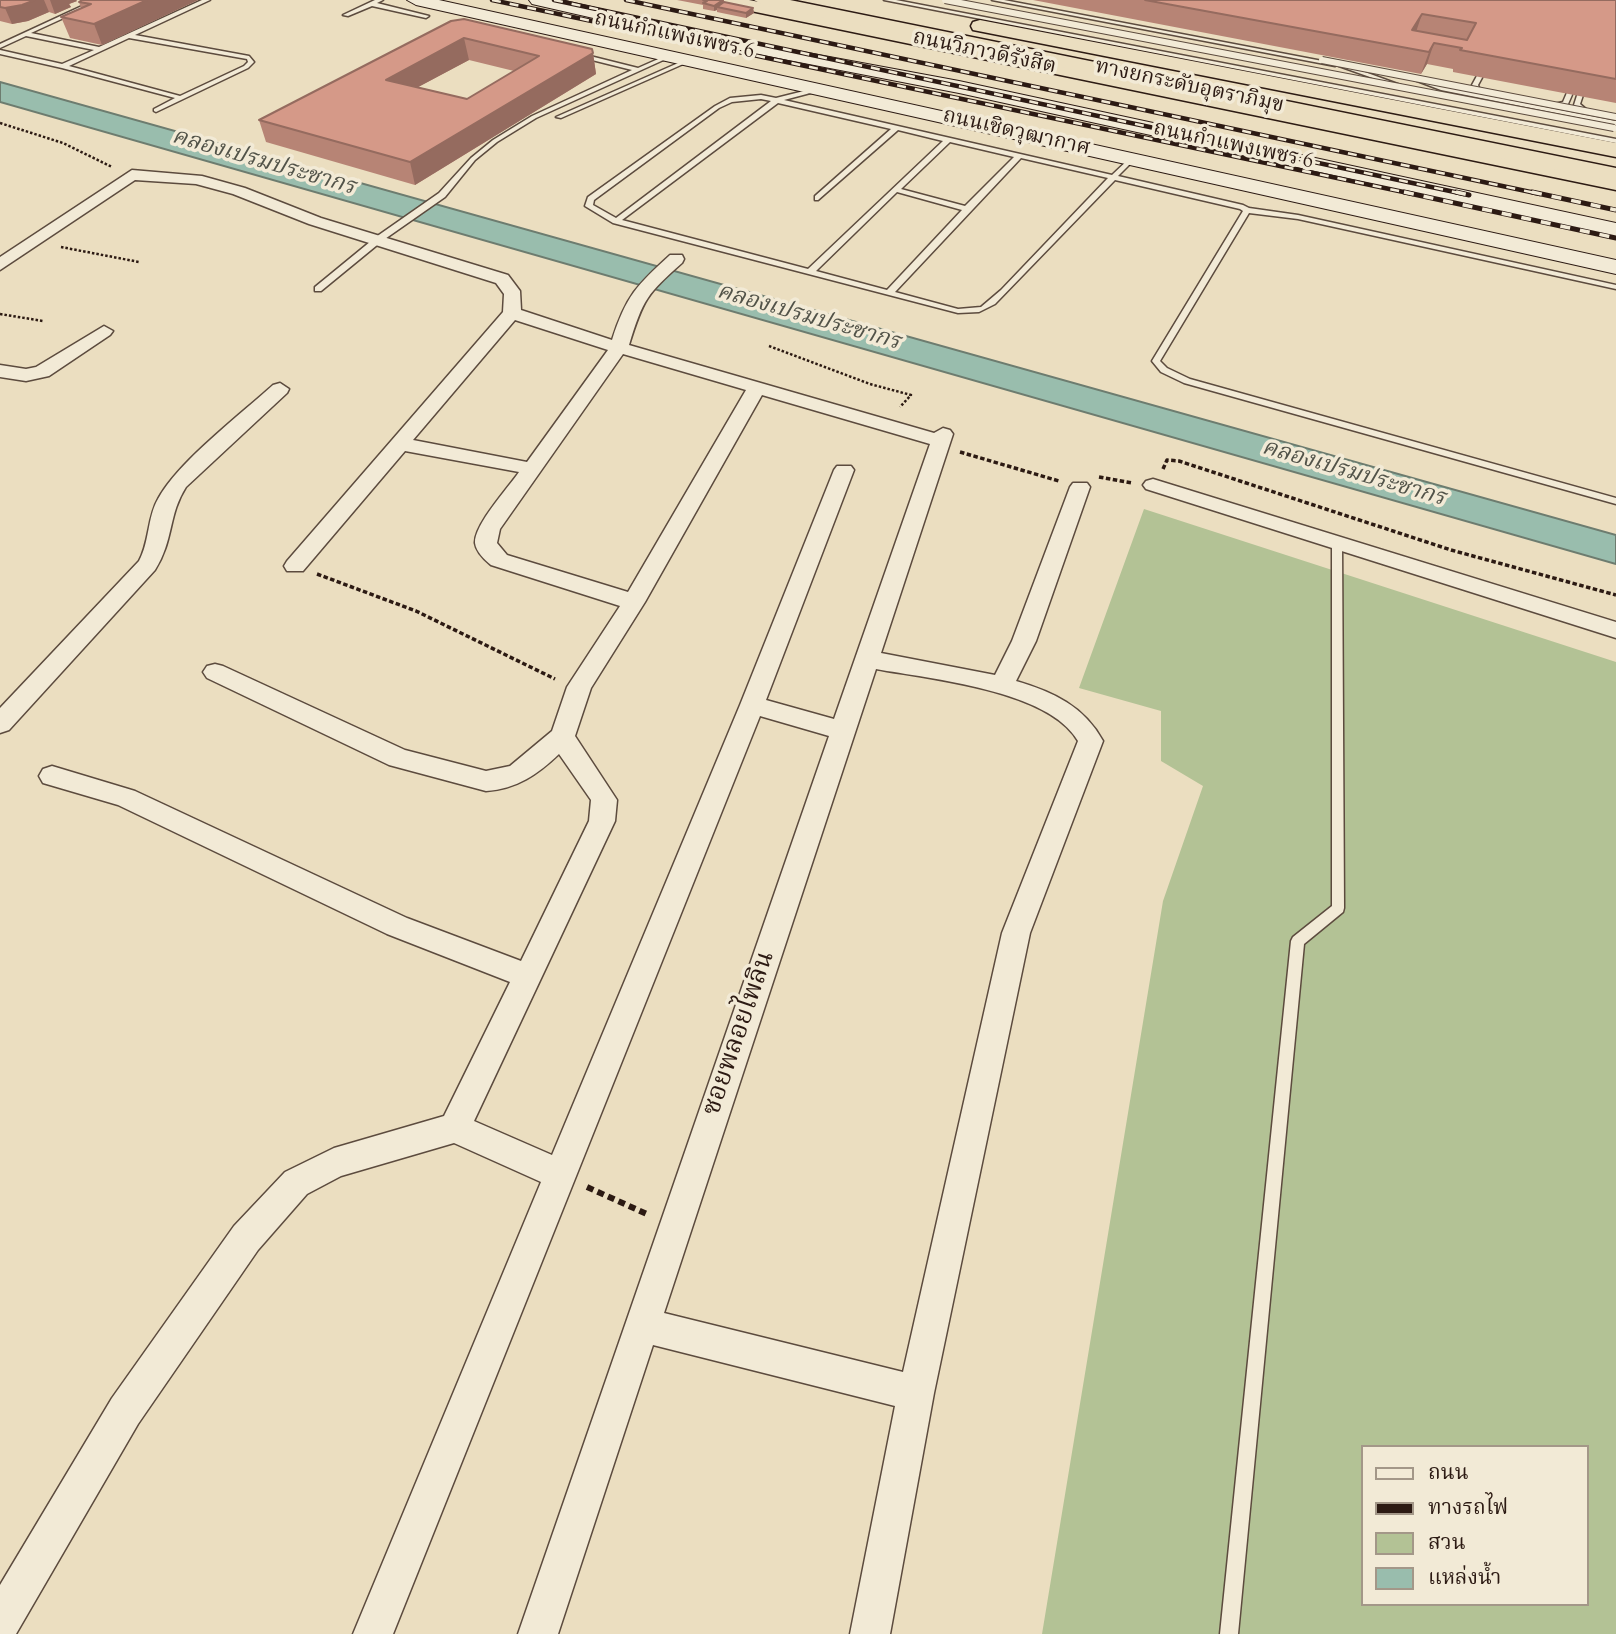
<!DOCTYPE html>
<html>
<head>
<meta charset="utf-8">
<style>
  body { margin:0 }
  #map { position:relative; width:1616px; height:1634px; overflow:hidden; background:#ebdec0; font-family:"Sorts Mill Goudy","Noto Serif Thai",serif }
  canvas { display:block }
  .legend { position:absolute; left:1361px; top:1445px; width:228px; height:161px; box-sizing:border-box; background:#f2ead6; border:2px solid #a39788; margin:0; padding:9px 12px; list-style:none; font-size:21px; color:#2c1a13 }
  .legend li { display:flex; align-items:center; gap:14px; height:35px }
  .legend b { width:35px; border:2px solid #a39788 }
</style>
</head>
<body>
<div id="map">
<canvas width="1616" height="1634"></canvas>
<ul class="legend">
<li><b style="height:9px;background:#f2ead6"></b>ถนน</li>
<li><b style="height:9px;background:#2c1a13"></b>ทางรถไฟ</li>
<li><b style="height:19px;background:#b3c295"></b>สวน</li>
<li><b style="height:19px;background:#99bdad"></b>แหล่งน้ำ</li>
</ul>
</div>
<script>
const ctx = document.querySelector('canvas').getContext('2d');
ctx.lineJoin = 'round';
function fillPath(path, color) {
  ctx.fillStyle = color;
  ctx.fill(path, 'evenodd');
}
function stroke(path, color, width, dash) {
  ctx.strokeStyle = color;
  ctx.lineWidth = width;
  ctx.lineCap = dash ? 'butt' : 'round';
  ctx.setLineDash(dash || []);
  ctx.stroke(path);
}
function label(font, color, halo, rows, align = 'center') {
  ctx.font = font + ' "Sorts Mill Goudy","Noto Serif Thai",serif';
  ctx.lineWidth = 7;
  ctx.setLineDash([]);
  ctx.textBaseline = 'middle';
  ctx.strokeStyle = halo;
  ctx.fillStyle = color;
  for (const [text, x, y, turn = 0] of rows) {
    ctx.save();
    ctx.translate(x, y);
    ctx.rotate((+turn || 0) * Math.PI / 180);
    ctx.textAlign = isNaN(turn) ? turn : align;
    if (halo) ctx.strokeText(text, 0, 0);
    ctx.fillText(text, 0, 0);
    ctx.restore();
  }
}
fillPath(new Path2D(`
  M1144 509 1616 662V1634H1042L1163 901 1203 786 1161 761V711L1079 688ZM1362 1447H1586V1604H1362Z`), '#b3c295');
const water = new Path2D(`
  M0 82 1616 535V564L0 102Z`);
fillPath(water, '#99bdad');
stroke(water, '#6d7c6f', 2);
const service = new Path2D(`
  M95 0H103L31 33 99 47 202 0H210L135 35 249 56 254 62 248 68 156 112 154 111V109L175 98 62 68 0 54V50L62 64 94 50 26 36 0 48V44ZM129 38 247 59 248 62 244 66 180 96 69 66Z
  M375 0H383L377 3 429 16 426 18 372 6 348 16 343 15Z
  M884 0H896L1616 139V143Z
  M992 0H1004L1338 64 1335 66Z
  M578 53 638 68 665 56 670 57 536 118 497 142 475 160 445 197 382 241 321 291H315V287L376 237 439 193 471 158 493 140 532 116 632 70 576 56Z
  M685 60 690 61 561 118 556 117Z
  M1487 61 1490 63 1478 85 1480 90 1489 96 1616 121V125L1441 90 1412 79 1415 77 1443 86 1476 93 1472 85 1484 63Z
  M1339 64H1343L1403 86 1398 87 1339 66Z
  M1575 79 1578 81 1568 104 1554 106V104L1563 102 1572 81Z
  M1584 81 1587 83 1580 104 1587 110 1584 112 1574 105 1581 83Z
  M816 88 819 90 818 91 784 100 1112 175 1131 157 1135 159 1118 176 1243 205 1249 208 1298 215 1616 285V289L1298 219 1249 213 1160 361 1167 368 1190 379 1616 498V504L1184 383 1161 372 1152 361 1243 211 1240 209 1115 180 995 304 979 312 958 313 613 223 585 206 588 197 715 106 730 98 761 95 776 98ZM761 99 771 101 616 218 593 205 594 200 719 108 732 102ZM778 103 891 129 815 196V200H818L898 130 943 141 808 269 622 220ZM950 142 1014 157 965 206 901 189ZM1021 158 1108 178 1001 290 981 307 958 309 895 292ZM897 192 962 210 887 290 816 271Z
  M1337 539 1342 542 1344 908 1343 912 1304 944 1238 1634H1220L1291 941 1293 937 1332 906V542Z`);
const minor = new Path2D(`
  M132 170 202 176 245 188 321 218 508 275 520 291 521 310 612 340C626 296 637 285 670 255H682L684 259 682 263C647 294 643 299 629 345L934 433 943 428 950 430 953 434 881 653 995 675 1012 641 1070 487 1073 483H1087L1090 487 1036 641 1016 681C1053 692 1084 706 1103 741L1030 933 934 1393 890 1634H850L895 1406 653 1345 558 1634H518L829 736 760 716 393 1634H353L541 1182 454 1143 341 1176 307 1194 258 1250 138 1424 16 1634H0V1585L112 1398 234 1226 285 1172 334 1148 444 1116 510 982 387 934 118 805 43 783 39 776 43 769 52 766 135 791 407 918 521 961 589 821 591 800 559 754C538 774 517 789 486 791L389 765 207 678 203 672 207 666 215 664 223 666 405 750 486 771 510 766 552 731 567 687 620 606 491 565C485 560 476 552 475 543 474 525 508 488 519 472L405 451 303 571H287L284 566 287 561 503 312 504 294 496 283 309 224 233 194 196 184 135 180 0 270V257ZM515 320 608 350 527 462 413 440ZM623 354 746 390 628 592 507 555 497 543 500 529ZM762 395 930 444 834 719 766 700 854 470 851 466H837L834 470 740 705 552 1155 474 1121 615 821 617 800 575 736 591 688 645 602ZM876 669C930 679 1049 690 1078 741L1002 933 903 1372 664 1313Z
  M104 326 113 331 110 335 49 376 26 381 0 377V365L26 369 36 367Z
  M280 383 289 389 287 393 186 487C168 515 174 540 155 570L9 730 0 733V708L139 561C150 541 147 518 158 499 178 462 240 415 273 385Z
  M1153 479 1616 622V638L1146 489 1143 485 1146 481Z`);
const secondary = new Path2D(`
  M407 0H439L1616 260V274L416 5Z
  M529 0H561L716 36 959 81 1616 223V237L959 93 716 46 532 4Z`);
const trunk = new Path2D(`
  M713 0H749L1616 176V190L722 5Z
  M980 20 1616 143V157L973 30 971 26 973 22Z`);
const motorway = new Path2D(`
  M754 0H790L1616 168V182L763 5Z`);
stroke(service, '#5c4b3e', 3);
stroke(minor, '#5c4b3e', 3);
stroke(secondary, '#2c1a13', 2);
stroke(trunk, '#2c1a13', 3);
stroke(motorway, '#2c1a13', 3);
stroke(new Path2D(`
  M0 123 63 143 112 167
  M61 247 139 262
  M0 314 43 321
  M769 346 870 384 911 395 900 407`), '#2c1a13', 2.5, [2.5, 2]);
stroke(new Path2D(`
  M960 452 1059 481
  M1163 469 1167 460 1179 461 1451 550 1616 595
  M1099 477 1132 483
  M317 574 416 611 555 679`), '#2c1a13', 3.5, [4.5, 2.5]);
stroke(new Path2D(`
  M587 1187 649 1215`), '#2c1a13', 6, [7, 4.5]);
fillPath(service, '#f2ead6');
fillPath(minor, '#f2ead6');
fillPath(secondary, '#f2ead6');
fillPath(trunk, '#ebdec0');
fillPath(motorway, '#ebdec0');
const railFar1 = new Path2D(`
  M492 0 1413 194
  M554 0 1464 194
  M626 0 1540 194`);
const rail = new Path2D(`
  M1404 192 1616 238
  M1456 192 1469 195
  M1532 192 1616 210`);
stroke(railFar1, '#2c1a13', 4.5);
stroke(rail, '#2c1a13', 5);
stroke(railFar1, '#f2ead6', 2.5, [9]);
stroke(rail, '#f2ead6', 3.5, [10]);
const serviceBridge = new Path2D(`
  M945 0 1614 128
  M1322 60 1616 117`);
stroke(serviceBridge, '#5c4b3e', 8, []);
stroke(serviceBridge, '#f2ead6', 6);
fillPath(new Path2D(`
  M0 0H76L77 1 69 4 71 7 55 14 49 12 28 21 12 24 0 21Z
  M82 0H198L102 45 70 38 61 17 81 8 79 2Z
  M677 0H724V2L753 8 754 13 746 18 717 12V10L714 11 703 9V5Z
  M1033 0H1616V103L1453 72V69L1427 64 1421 74Z
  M464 19 593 53 596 74 415 185 266 142 259 120ZM469 60 514 71 467 99 418 87Z`), '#b78475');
fillPath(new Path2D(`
  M35 0H44L49 12 28 21 12 24 5 8Z
  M50 0H76L77 1 69 4 71 7 55 14Z
  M147 0H198L102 45 94 24Z
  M723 0 724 5 717 7V10L714 11V6Z
  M753 8 754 13 746 18V13Z
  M1422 14 1415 35 1412 30Z
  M464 38 469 60 392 101 386 80Z
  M1434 43 1427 64 1421 74 1429 52Z
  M593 53 596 74 415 185 410 162Z`), '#956b5f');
const building = new Path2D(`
  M0 0H35L22 5 5 8 0 7Z
  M82 0H147L94 24 61 17 91 4 79 2Z
  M703 0H723L714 6 703 3 707 1Z
  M1145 0H1616V79L1460 50 1462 48 1434 43 1429 52ZM1422 14 1476 23 1467 40 1412 30Z
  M724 2 753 8 746 13 717 7Z
  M464 19 592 49 593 53 410 162 259 120 451 21ZM464 38 539 56 467 99 386 80Z`);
fillPath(building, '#d59988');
stroke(building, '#956b5f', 2);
label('21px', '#2c1a13', '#f2ead6', [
  ["ถนนกำแพงเพชร 6",674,37,12],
  ["ถนนวิภาวดีรังสิต",984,54,12],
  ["ทางยกระดับอุตราภิมุข",1189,88,12],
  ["ถนนเชิดวุฒากาศ",1016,134,13],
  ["ถนนกำแพงเพชร 6",1233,147,12]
]);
label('italic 23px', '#525349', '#f2ead6', [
  ["คลองเปรมประชากร",263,164,16],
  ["คลองเปรมประชากร",808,319,16],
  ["คลองเปรมประชากร",1353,475,16]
]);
label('26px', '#2c1a13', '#f2ead6', [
  ["ซอยพลอยไพลิน",741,1034,-71]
]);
</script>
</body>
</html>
